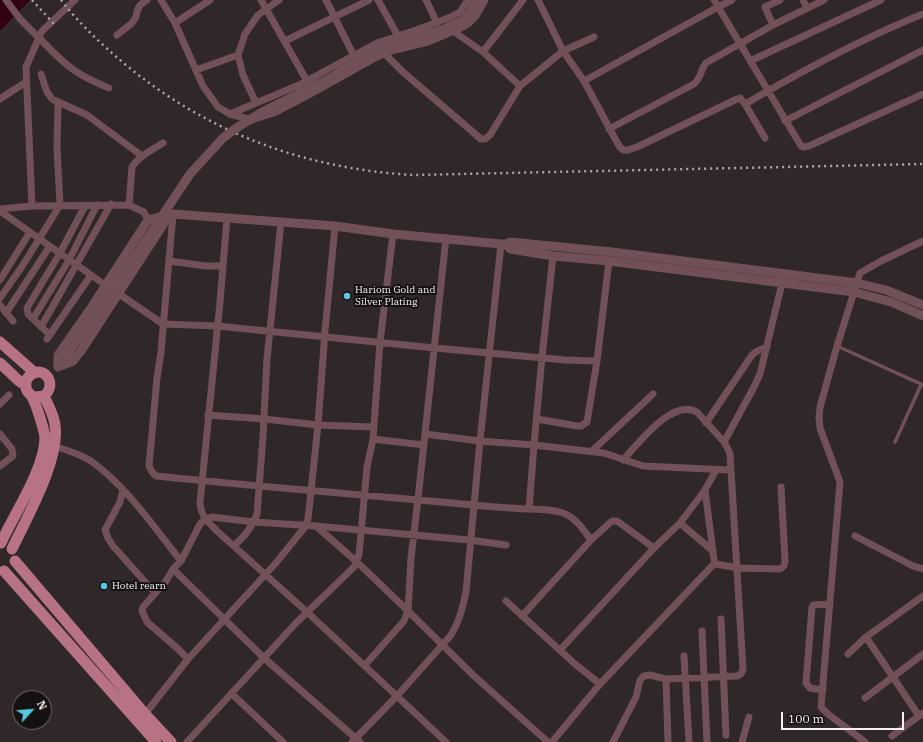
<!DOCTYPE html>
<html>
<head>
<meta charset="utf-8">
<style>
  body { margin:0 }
  #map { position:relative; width:923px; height:742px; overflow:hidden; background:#302729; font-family:"IBM Plex Serif",serif }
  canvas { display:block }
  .north { position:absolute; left:12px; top:690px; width:40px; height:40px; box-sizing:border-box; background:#151112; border:1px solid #6f6a6b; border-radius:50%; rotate:64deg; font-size:11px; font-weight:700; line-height:16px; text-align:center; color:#f5eff0 }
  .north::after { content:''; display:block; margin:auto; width:14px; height:18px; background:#57c9e2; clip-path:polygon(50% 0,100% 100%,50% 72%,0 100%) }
  .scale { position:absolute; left:781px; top:712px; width:123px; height:18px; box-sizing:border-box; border:2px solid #f5eff0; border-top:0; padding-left:5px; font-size:12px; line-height:14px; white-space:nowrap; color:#f5eff0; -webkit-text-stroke:3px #151112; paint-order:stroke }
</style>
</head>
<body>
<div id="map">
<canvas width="923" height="742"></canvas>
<div class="north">N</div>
<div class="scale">100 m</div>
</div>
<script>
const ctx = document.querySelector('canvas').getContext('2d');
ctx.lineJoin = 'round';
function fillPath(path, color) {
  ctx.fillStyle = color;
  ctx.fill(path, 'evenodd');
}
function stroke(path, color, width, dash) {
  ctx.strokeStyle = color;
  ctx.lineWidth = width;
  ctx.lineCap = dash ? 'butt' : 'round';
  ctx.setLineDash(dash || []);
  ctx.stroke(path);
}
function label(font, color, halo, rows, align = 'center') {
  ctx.font = font + ' "IBM Plex Serif",serif';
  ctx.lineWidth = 4;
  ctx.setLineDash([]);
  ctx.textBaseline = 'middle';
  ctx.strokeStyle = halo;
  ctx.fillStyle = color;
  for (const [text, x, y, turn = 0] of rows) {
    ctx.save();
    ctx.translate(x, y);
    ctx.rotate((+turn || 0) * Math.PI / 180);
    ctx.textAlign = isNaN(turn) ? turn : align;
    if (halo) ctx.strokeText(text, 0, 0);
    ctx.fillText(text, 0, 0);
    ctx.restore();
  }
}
fillPath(new Path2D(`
  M0 0H30L0 31Z`), '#340114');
stroke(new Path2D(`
  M837 346 923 385
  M895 442 921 385`), '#715057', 3.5);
stroke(new Path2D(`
  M161 0 175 23
  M210 0 175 23 203 86 218 107 230 114 252 120 276 112 305 97 377 57 391 51 428 42 459 29 468 24 476 16 485 0
  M261 0 307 81
  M326 0 354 56
  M378 0 398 36
  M426 0 437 23
  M523 0 483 52 520 86 563 51 594 37
  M538 0 563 51 584 81 619 146 623 150H628L637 147 737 99 740 98 745 104C802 71 862 38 923 14
  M714 0 801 146 804 147 809 146 923 94
  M780 0 765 7 773 25 824 0
  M803 0 807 8
  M453 31 483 52
  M117 35 132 23 136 17 137 11 140 5 147 0
  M285 41 369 0
  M45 44C67 67 79 76 109 88
  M385 54 403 72 481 139H485L490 135 520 86
  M238 55 243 75 256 103
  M750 61 881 0
  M196 70 238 55 245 34 258 15 279 0
  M41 74 47 92 52 99 87 115 142 156
  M584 81 718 7 732 0
  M0 99 26 82
  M745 104 765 138
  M230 114 299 85 377 43 419 29 451 17 460 12 468 0
  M785 121 923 50
  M609 129 694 84C701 78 701 69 706 63L773 25
  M129 205 132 167C139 156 152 150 163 143
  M32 206 26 67 42 31 75 0
  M0 209 32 206 129 205 144 212 148 220
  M0 211 64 256
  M173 214 161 352 157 378 149 466 152 472 156 476C262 487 367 495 473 505 491 507 509 508 527 509 539 509 551 509 563 513 576 518 583 529 591 540
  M227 218 220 302 200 503C201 516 208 522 217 531L307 612 446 742
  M169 261 206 266H223
  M74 263 101 282
  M0 280 30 232
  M119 294 163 324 217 326 435 348 565 360 597 361
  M0 298 23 265 60 205 57 148 58 103
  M0 305 13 321
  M6 313 50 246
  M33 319 69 260 97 205
  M41 327 111 204
  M50 335 28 314 27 308 60 253 85 206
  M47 339 91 275
  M0 404 9 395
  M208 415 264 419 318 425 373 427
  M537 419 577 426H581L587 422 597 361 609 261
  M706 423 752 355 757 351 767 347
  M0 434 12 449 13 456 0 466
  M425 434 480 441 534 445 542 357 553 256
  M373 439 424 445
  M724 442 754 387 760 374 784 275
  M54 446C67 450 80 454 91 461 127 487 153 526 181 561
  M592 451 653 394
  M123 490 120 502 105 530 108 538 113 546 155 593
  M705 490 714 560 716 564
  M529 509 534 445 604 453 643 466 730 470
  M680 523 713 551
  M316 526 357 562 408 611 473 675 548 742
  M855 536 913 566 923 569
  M234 546C244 536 252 528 257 514L263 436 267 359 281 222
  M173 569 264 658 360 742
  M506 601 575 664 600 684 552 742
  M522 616 591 540 612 521H617L654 548
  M721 619 726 735
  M702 631 707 742
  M866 637 919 716 923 713
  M560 650 654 548 680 523 705 490 716 470
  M848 654 866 637 923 596
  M684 656 689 742
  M188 659 177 648 147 622 142 611 143 607 166 581 173 569 181 561 200 524 205 519 212 517 254 522 316 526 469 540 506 545
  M365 665 404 621 408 611 411 558 418 499 446 238
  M666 679 668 742
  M600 684 712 566 716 564 738 568 779 569C784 568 785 565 785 560L781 487
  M823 690 810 688 806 683 812 607 813 605 830 604
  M232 694 283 742
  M865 698 923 654
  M145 714 188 659 275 564 305 527 308 519 318 425 325 331 335 226
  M892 736 919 716
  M187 742 296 623 354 567 359 555 367 467 373 439 380 342 393 234
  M352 742 397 696 451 635C460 620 462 609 466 592L480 441 501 244
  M613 742 636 697 640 680 644 676 650 675 666 679 737 676 741 674 743 669 730 454 728 449 724 442 697 412C672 398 638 444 623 460
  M742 742 749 717
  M865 742 828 714 821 707 840 482 820 428 819 417 820 407 837 346 860 273 881 261 923 241`), '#715057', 7);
stroke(new Path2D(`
  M170 214 81 351 73 361 58 367V355L91 308 148 220 173 214 335 226 393 234 501 244H506L510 242 612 252 857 283 886 290 923 305
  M506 244 510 249 553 256 609 261 854 292 891 302 923 316`), '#715057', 9);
stroke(new Path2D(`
  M0 342 35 373
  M0 363 19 381 25 385
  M1 543C14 514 45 469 45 437 44 430 36 403 32 397 30 393 26 392 26 387 25 381 27 377 32 374 46 366 57 385 44 396L36 397 32 396
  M12 549C27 517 60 460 55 425 54 415 48 405 44 396
  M15 561 145 714 171 742
  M4 571 156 742`), '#b77383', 11);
stroke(new Path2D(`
  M32 0 55 25
  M61 0C78 22 99 42 120 60 205 132 304 169 414 175L923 164`), '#afa8aa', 2.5, [2, 4]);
stroke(new Path2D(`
  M6 0 20 19 45 44`), '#715057', 7);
stroke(new Path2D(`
  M66 356 113 290 190 174 223 138 238 127 262 112 330 78 376 50 444 29 463 20 469 14 477 0`), '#715057', 9);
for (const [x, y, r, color] of [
  [347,296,4,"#57c9e2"],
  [104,586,4,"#57c9e2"]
]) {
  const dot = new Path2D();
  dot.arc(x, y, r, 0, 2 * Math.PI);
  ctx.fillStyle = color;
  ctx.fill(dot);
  stroke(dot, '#151112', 1.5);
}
label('10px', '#f5eff0', '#151112', [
  ["Hariom Gold and",355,290],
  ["Silver Plating",355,302],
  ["Hotel rearn",112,586]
], 'left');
</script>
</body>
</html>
